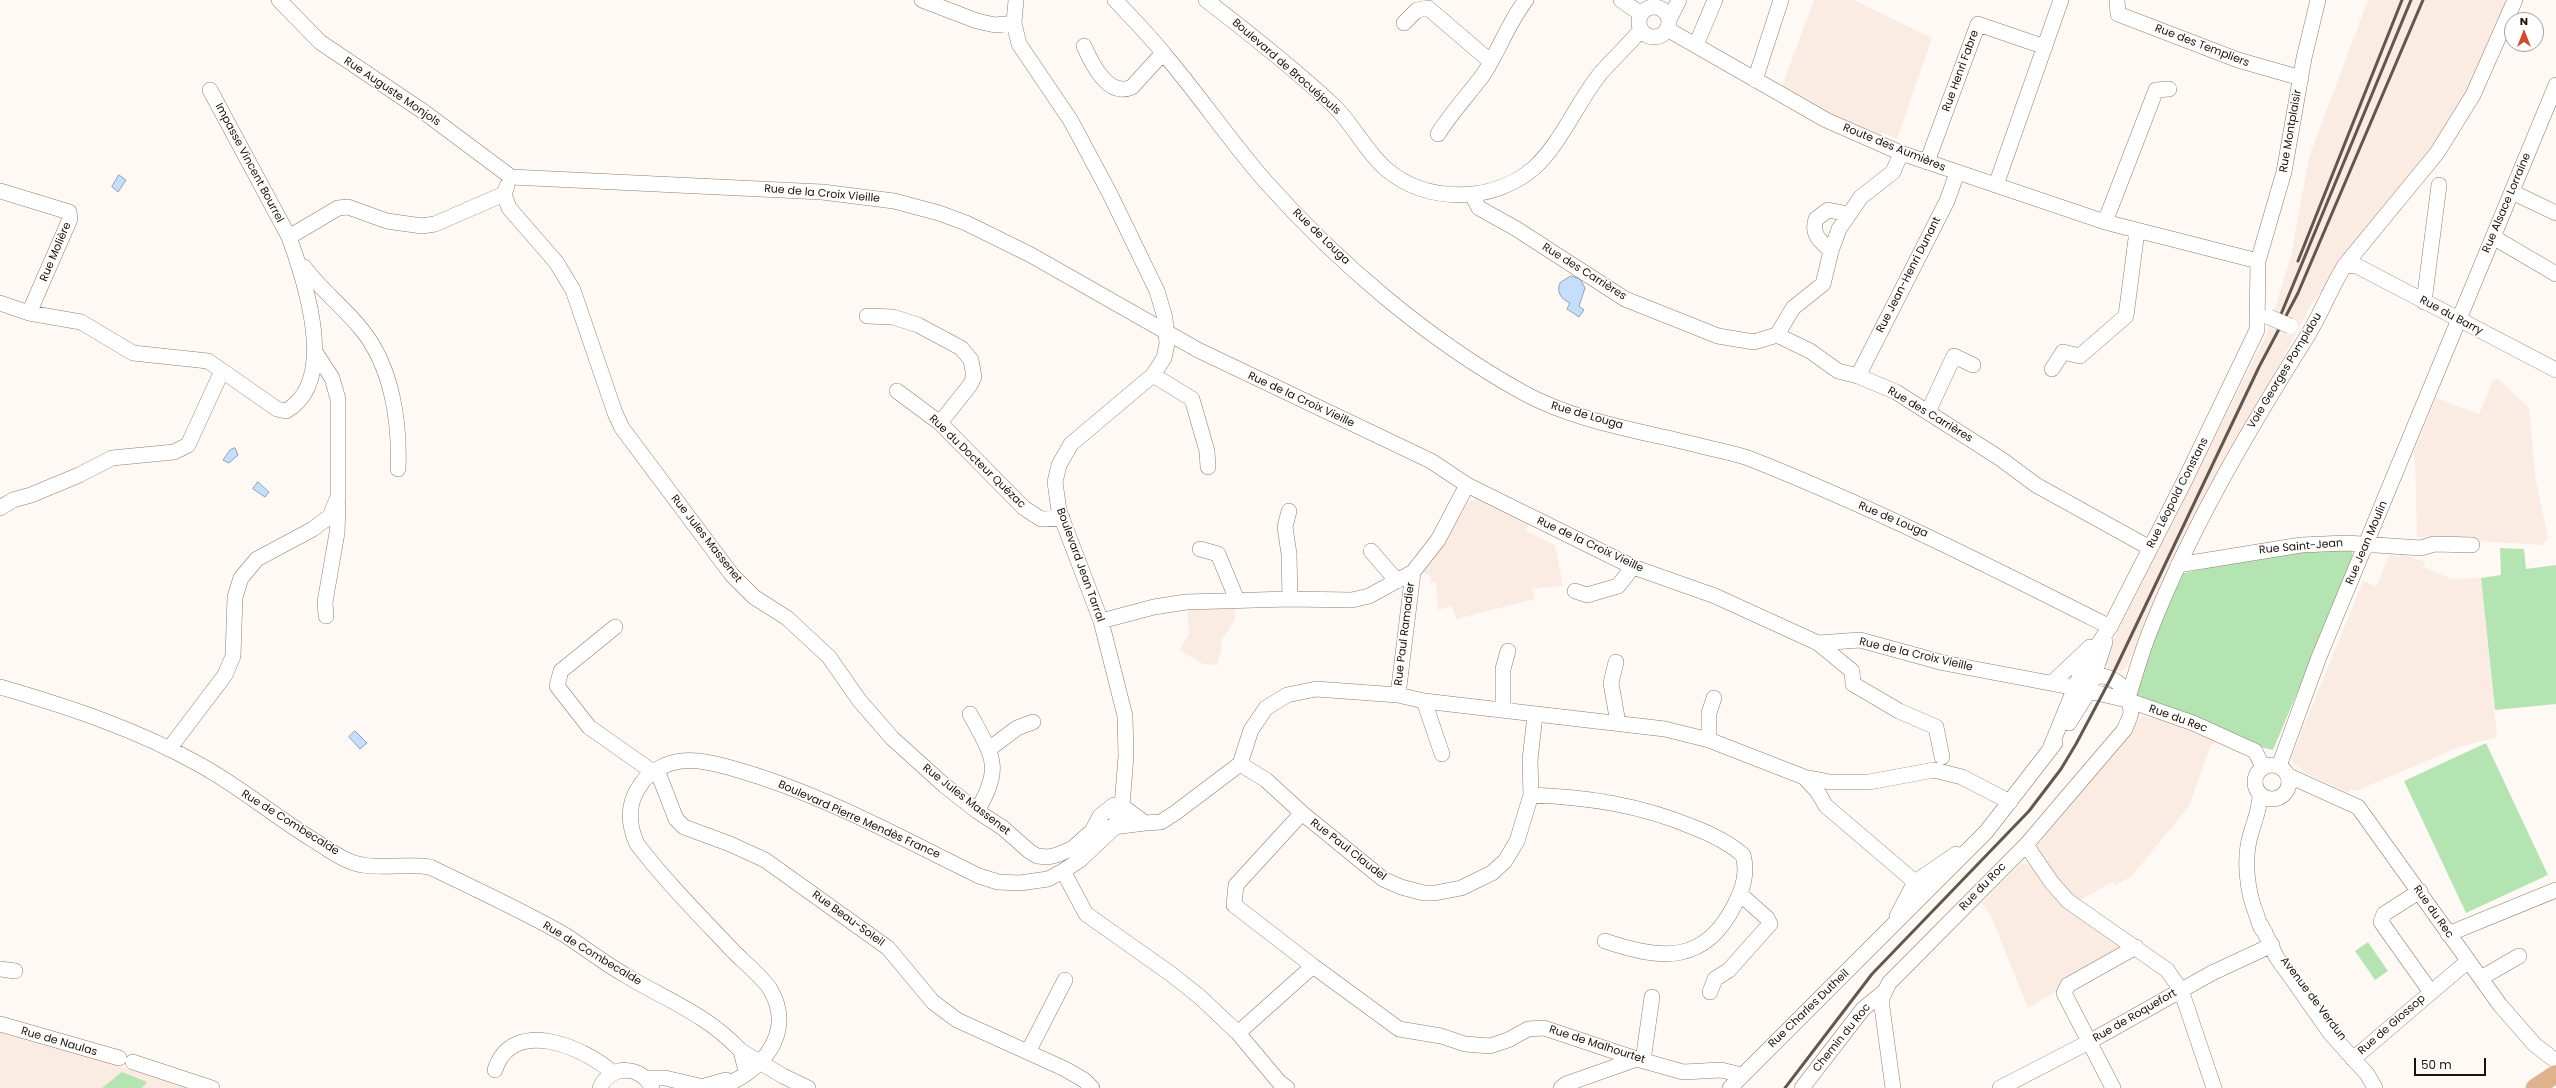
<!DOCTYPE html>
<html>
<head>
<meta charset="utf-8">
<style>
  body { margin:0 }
  #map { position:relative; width:2556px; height:1088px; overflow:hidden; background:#fff9f5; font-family:Poppins,sans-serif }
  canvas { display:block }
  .north { position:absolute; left:2504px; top:12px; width:40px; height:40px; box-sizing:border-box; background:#fff; border:1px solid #a3a09d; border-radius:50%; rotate:0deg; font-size:11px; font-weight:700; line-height:16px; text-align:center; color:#1a1109 }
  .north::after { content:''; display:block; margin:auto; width:14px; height:18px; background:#d4492f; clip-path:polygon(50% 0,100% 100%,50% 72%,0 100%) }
  .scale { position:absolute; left:2414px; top:1058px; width:72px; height:18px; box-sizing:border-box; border:2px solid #1a1109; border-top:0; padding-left:5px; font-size:12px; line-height:14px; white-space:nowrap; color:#1a1109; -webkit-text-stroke:3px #fff; paint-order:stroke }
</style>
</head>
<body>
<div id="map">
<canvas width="2556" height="1088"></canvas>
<div class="north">N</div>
<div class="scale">50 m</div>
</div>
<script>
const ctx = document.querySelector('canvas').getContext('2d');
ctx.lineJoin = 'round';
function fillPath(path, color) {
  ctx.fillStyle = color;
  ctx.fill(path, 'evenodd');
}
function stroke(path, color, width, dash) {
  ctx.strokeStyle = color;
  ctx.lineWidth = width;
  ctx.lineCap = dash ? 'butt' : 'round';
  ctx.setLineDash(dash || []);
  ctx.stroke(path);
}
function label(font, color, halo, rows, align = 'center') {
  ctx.font = font + ' Poppins,sans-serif';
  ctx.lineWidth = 3;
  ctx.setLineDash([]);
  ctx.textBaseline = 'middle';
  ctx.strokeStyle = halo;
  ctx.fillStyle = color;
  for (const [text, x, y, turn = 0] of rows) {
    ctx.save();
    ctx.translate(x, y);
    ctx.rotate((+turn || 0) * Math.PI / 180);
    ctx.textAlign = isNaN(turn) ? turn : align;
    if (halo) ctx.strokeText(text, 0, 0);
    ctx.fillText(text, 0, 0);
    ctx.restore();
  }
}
fillPath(new Path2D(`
  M1814 0H1854L1932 38 1897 139 1883 133 1877 138 1781 89Z
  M2368 0H2517L2476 96 2311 305 2175 563 2126 668 2121 671H2110L2105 666 2104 658 2268 331 2291 256 2309 157Z
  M2494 378 2501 381 2529 408 2535 476 2548 538 2541 545 2417 537 2415 457 2413 455 2436 398 2479 414Z
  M1478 499 1529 524 1526 531 1555 545 1563 586 1532 589 1535 599 1456 619 1452 606 1438 610 1436 582 1430 583V575L1423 573 1426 564 1439 549 1468 502Z
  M2390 553 2399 557 2401 553 2425 562 2423 567 2452 579 2481 578 2497 737 2459 747 2356 791 2351 789 2349 793 2307 774 2294 764 2291 758 2363 581 2376 587Z
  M1235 608V620L1221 641 1222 649 1217 665 1203 664 1180 650 1189 633 1187 610Z
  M2142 716 2167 721 2217 742 2211 745 2189 806 2132 876 2116 885 2113 882 2078 901 2041 860 2036 850 2038 845Z
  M2022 863 2031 865 2046 889 2060 904 2126 949 2058 986 2059 990 2028 1008 1991 916 1982 903Z
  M0 1031 153 1076 193 1088H0Z`), '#faece2');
fillPath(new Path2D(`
  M2348 548 2352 552 2353 560 2273 750 2257 746 2138 698 2136 693 2137 682 2180 574 2262 556Z
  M2500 548 2524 549 2526 569 2556 565V704L2495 710 2481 578 2501 575Z
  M2486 743 2548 875 2466 913 2404 781Z
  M2368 942 2388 971 2375 980 2355 951Z
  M122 1072 147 1082 142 1088H102Z`), '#b4e4b2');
const water = new Path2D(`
  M119 175 126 180 118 192 112 187Z
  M1571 276 1580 279 1585 288 1579 306 1584 310 1579 317 1567 309 1570 303C1561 299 1556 292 1560 283Z
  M235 448 238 455 229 463 223 460 230 450Z
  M258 482 269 492 265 497 253 489Z
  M355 731 367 743 360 749 349 737Z`);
fillPath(water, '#c3dffb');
stroke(water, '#90a1b2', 1);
const minor = new Path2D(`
  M279 0 320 42 424 112 511 177
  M922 0 977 21 995 25 1014 23
  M1115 0C1132 18 1149 35 1164 54 1199 95 1230 141 1266 182 1337 262 1428 340 1522 392 1576 422 1642 431 1701 446 1717 450 1733 453 1748 458 1873 507 1991 567 2110 627
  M1206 0C1249 33 1292 67 1332 104 1353 123 1364 150 1386 169 1427 204 1493 203 1534 168 1562 142 1576 104 1600 74 1613 59 1628 45 1641 30
  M1621 0 1641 14
  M2117 0 2118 14 2238 60 2301 78
  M1639 22a15 15 0 1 1 30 0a15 15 0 1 1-30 0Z
  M1428 8 1490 61
  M1669 20 1679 0
  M1404 23 1417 10 1428 8
  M1667 29 1826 120 1901 153 2105 222 2258 261
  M1696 45 1715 0
  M1084 46C1092 64 1108 98 1132 87L1163 53
  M1755 80 1781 0
  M210 90 289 237
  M1438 134C1451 113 1468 95 1483 75 1499 51 1508 23 1526 0
  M1927 162 1978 24 2045 47
  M511 177 822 192 894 201 939 213 966 223 1031 255 1198 350 1431 461 1467 485 1633 567 1715 596 1818 643 1860 640 1944 663 2076 688 2127 700 2193 723 2255 751 2263 767
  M1996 185 2061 0
  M0 191 69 212 70 219 29 313
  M2512 192 2556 213
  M504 194 509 208 556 262 573 290 615 413 622 428 732 575 754 597 787 618 829 657 859 700 892 738 944 785 977 811 1003 828 1029 851 1037 856 1048 857 1057 855 1073 848 1092 831
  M1472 195 1479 208 1515 228 1625 299 1718 336 1754 342 1777 335 1810 351 1838 371 1858 376 1896 392 2001 459 2036 485 2150 548
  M2105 222 2156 90 2169 89
  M2493 237 2556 274
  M1831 251C1820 241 1811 234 1816 219L1828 210 1848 214
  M2345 265 2357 266 2556 370
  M304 267C321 290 344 307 362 330 392 367 400 422 398 469
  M2424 302 2439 185
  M0 303 29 313 81 322 133 353 208 361 277 409 286 411C339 381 305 281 289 237L338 208 348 207 387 221 422 226 435 224 504 194 507 186
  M867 316 893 317 918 325 961 348 971 360 974 377 970 385 940 423
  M1777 335 1793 308 1823 284 1831 251 1839 229 1861 197 1893 172 1901 153
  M2052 369 2063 352 2080 356 2126 316 2137 231
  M1153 375 1192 399 1207 451 1208 467
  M1858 376 1947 201 1957 173
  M897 391 940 423 1024 508 1041 519 1062 518
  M1928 412 1954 356 1973 365
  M0 508 13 500 31 495 79 475 112 458 174 452 188 445 222 371
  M1289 511 1285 527 1289 554 1290 599
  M1200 549 1218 554 1237 600
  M1371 551 1397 581
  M2178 565 2301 545 2346 543 2421 548 2434 544 2472 545
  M1575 591 1587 595 1618 586 1633 567
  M326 616 325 602 337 533 338 504
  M1101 621 1154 607 1186 602 1290 599 1352 600 1369 596 1413 572 1438 540 1467 485
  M615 627 561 671 557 686 589 727 653 772
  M1818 643 1852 671 1853 684 1899 711 1936 727 1942 757
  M1616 662 1611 683 1618 723
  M2052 683 2090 647
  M0 687C69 707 139 730 202 766 240 787 277 818 315 841 329 850 347 863 363 865 385 869 408 863 430 867 475 889 521 910 565 935 585 948 604 963 625 975 668 1001 705 1013 741 1051
  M1398 695 1413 572
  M2127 700C2135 677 2141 653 2150 631 2191 527 2249 429 2308 335 2322 312 2331 287 2345 265L2437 153 2473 95 2515 0
  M1424 701 1442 754
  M1503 709V669L1508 651
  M970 714C993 757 1003 766 977 811
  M2069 723 2089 691 2105 642
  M1709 740V713L1714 698
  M169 749 225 675 233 656 235 597 241 578 257 559 313 529 330 516 338 497V399L332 378 315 352
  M989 749 1017 728 1033 722
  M2049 751 2085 663 2110 627 2185 480 2257 330 2258 261 2284 172 2304 58 2318 0
  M1240 764 1266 780 1302 813 1383 879 1401 887 1424 893H1435L1461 888 1492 873 1505 861 1517 841 1531 795 1530 760 1535 715
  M2255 782a17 17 0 1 1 34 0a17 17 0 1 1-34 0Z
  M2279 766 2319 657 2556 85
  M657 770 676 819 684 827 730 844 765 860 888 948 933 1002 957 1020 1065 1069 1084 1080 1092 1088
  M2289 776 2358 807 2500 1005 2535 1045 2556 1061
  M1804 777 1817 791 1826 806 1915 882
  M2260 794C2260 809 2255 819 2251 833 2243 859 2247 892 2257 916 2259 922 2260 929 2265 932
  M1531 795C1588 797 1640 805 1693 827 1711 834 1728 842 1743 855 1748 873 1743 888 1735 904 1705 965 1661 960 1605 941
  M1114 805 1122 806 1145 823 1105 828 1092 831 1100 816Z
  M1302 813 1236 885 1234 905 1313 966
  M1145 823 1161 822 1175 813 1240 764 1251 730 1266 708 1287 695 1316 689 1398 695 1424 701 1665 729 1709 740 1804 777 1830 782H1869L1934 770 1962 777 2010 802
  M2026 845 2052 883 2068 901 2167 970 2181 990 2214 1088
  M1063 871 1086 914 1171 974 1200 997 1238 1033 1279 1082 1287 1088
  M2420 891 2384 914 2381 922 2430 991
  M1897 916 1915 882 1956 854
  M2261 925 2277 958 2293 980 2330 1033 2367 1074 2375 1088
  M2448 934 2556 890
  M0 969 15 971
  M2481 978 2519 956
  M1710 992 1715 979 1729 970 1770 924 1767 918 1740 894
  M0 1024 119 1058
  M1238 1033 1313 966 1399 1029 1441 1036 1465 1044 1490 1046 1508 1040 1528 1029 1544 1028 1637 1059 1683 1072 1721 1070 1742 1075
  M1028 1052 1065 980
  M2353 1059 2468 961
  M1643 1061 1652 997
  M133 1062 212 1088
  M745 1067 741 1051 783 1076 808 1088
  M495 1070C512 1016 584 1047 613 1073
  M645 1078H665L708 1088
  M701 1087 726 1080
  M600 1088C610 1064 642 1065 652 1088
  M717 1088C759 1075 797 1034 770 989 765 980 743 961 734 952 701 917 666 882 637 844 628 824 627 803 641 784 650 771 666 763 681 761 700 759 721 765 738 770 822 794 901 838 979 876L998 882 1020 883 1048 879 1063 871 1080 860 1114 828 1122 806 1126 756 1125 716 1101 621 1059 511 1055 482 1059 465 1071 444 1153 375 1164 358 1167 344 1165 318 1157 291 1110 194 1071 121 1019 44 1014 23 1016 0
  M1561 1088 1566 1084 1637 1059
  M1730 1088 1986 832 2055 743
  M1802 1088 1863 1009 1885 991
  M1893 1088 1882 1007V998L1889 983 2026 845 2125 729C2126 724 2131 717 2131 712 2130 686 2110 669 2085 679
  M2000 1088 2089 1042 2212 973 2272 945
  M2113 1088 2064 993 2068 985 2136 947`);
const major = new Path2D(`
  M2535 1088 2556 1074`);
stroke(minor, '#947c69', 16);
stroke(major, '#d6d4d3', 19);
stroke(minor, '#fff', 15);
stroke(major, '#e0b28b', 18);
stroke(new Path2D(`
  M2298 261 2402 0
  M2279 319 2411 0
  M1785 1088 1872 974 2029 811 2061 769 2076 744 2111 678 2259 367 2298 293 2423 0`), '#5f5750', 3);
const minorBridge = new Path2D(`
  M2269 317 2290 326`);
stroke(minorBridge, '#947c69', 16, []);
stroke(minorBridge, '#fff', 15);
label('11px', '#1a1109', '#fff', [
  ["Rue des Templiers",2202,46,21],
  ["Boulevard de Brocuéjouls",1286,67,41],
  ["Rue Henri Fabre",1961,71,-70],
  ["Rue Auguste Monjols",392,92,34],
  ["Rue Montplaisir",2291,131,-80],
  ["Route des Aumières",1894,148,22],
  ["Impasse Vincent Bourrel",249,163,62],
  ["Rue de la Croix Vieille",822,194,5],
  ["Rue Alsace Lorraine",2507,203,-67],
  ["Rue de Louga",1321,237,44],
  ["Rue Molière",56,252,-67],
  ["Rue des Carrières",1584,272,32],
  ["Rue Jean-Henri Dunant",1909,275,-63],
  ["Rue du Barry",2451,316,28],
  ["Voie Georges Pompidou",2285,371,-59],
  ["Rue de la Croix Vieille",1301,400,25],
  ["Rue des Carrières",1930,415,31],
  ["Rue de Louga",1587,416,16],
  ["Rue du Docteur Quézac",977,462,44],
  ["Rue Léopold Constans",2178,493,-63],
  ["Rue de Louga",1893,520,23],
  ["Rue Jules Massenet",706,539,52],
  ["Rue Jean Moulin",2367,543,-67],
  ["Rue de la Croix Vieille",1590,545,25],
  ["Rue Saint-Jean",2301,547,-5],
  ["Boulevard Jean Tarral",1080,565,70],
  ["Rue Paul Ramadier",1405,634,-83],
  ["Rue de la Croix Vieille",1916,655,13],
  ["Rue du Rec",2178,719,20],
  ["Rue Jules Massenet",966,800,38],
  ["Boulevard Pierre Mendès France",859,820,24],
  ["Rue de Combecalde",290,823,32],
  ["Rue Paul Claudel",1348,850,38],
  ["Rue du Roc",1983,887,-46],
  ["Rue du Rec",2433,912,55],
  ["Rue Beau-Soleil",848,919,36],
  ["Rue de Combecalde",592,954,31],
  ["Avenue de Verdun",2313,999,53],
  ["Rue Charles Dutheil",1809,1009,-44],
  ["Rue de Roquefort",2135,1016,-30],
  ["Rue de Glossop",2392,1025,-41],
  ["Chemin du Roc",1842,1038,-51],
  ["Rue de Naulas",59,1042,16],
  ["Rue de Malhourtet",1597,1045,18]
]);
</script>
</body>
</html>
